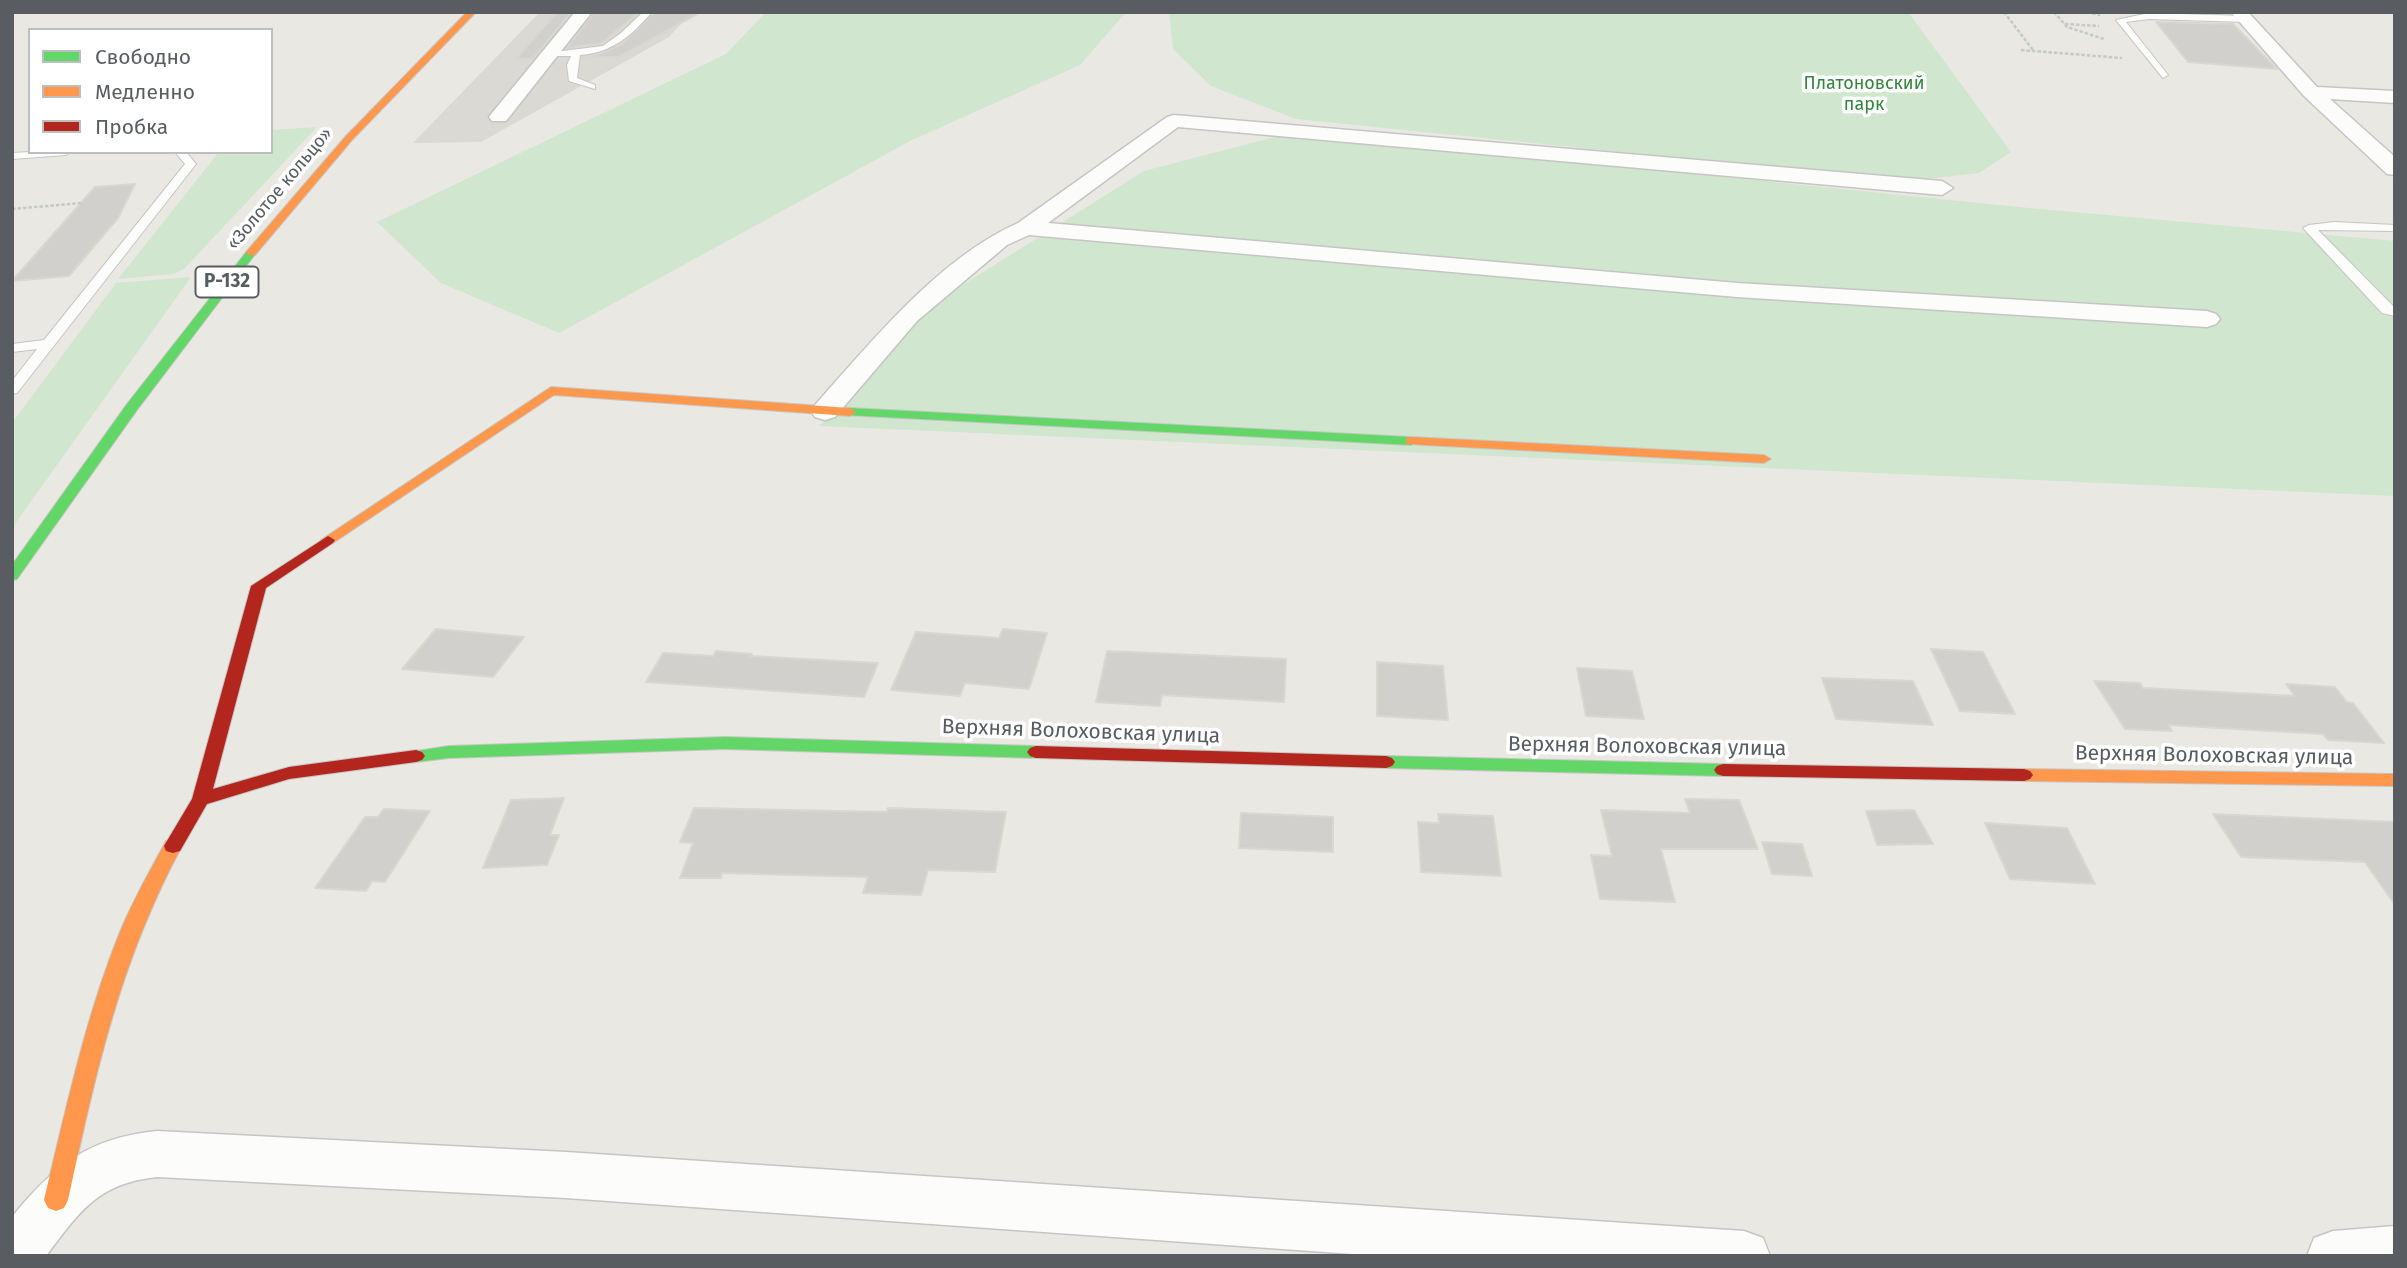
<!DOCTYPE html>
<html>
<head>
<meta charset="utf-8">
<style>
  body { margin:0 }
  #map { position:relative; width:2407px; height:1268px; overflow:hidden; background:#e9e8e3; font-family:"Fira Sans",sans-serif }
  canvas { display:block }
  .frame { position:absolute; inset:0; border:14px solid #595c61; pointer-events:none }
  .legend { position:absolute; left:28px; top:28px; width:245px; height:126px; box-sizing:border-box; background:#fff; border:2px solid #bdbec0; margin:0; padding:9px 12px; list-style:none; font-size:21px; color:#595c61 }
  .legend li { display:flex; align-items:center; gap:14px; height:35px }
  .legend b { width:35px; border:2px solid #bdbec0 }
</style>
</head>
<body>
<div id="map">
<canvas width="2407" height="1268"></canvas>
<div class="frame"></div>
<ul class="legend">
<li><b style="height:9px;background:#63d668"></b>Свободно</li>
<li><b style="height:9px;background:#ff974d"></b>Медленно</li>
<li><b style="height:9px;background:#b3261e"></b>Пробка</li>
</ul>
</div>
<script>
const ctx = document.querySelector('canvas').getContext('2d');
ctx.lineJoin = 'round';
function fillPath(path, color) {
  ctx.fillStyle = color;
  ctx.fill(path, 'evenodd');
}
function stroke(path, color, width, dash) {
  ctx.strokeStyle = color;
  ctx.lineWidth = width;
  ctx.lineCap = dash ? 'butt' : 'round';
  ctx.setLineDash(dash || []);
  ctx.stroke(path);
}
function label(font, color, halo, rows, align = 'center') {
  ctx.font = font + ' "Fira Sans",sans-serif';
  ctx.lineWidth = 7;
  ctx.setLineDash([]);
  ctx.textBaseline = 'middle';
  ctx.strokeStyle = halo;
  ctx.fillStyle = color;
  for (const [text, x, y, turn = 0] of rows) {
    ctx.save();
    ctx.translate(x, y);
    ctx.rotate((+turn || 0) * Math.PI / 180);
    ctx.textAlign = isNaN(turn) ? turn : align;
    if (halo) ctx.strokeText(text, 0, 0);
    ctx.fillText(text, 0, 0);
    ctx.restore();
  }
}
fillPath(new Path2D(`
  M540 12H692L669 37 481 142 413 143Z`), '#dad9d4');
fillPath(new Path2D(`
  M766 12H1126L1080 65 912 140 559 333 441 283 377 222 726 54Z
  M1169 12H1908L2011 152 1979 173 1907 181 1296 119 1211 86 1173 49Z
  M317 127 184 269 173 274 118 279 219 152H271V130Z
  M1290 133 2029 208 2395 241V496L819 426 934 303 1144 171Z
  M191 277 12 528V423L116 283Z`), '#d0e6cf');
const building = new Path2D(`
  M557 12H571L533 59H516Z
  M594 12H639L602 43 567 48Z
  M654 12H701L619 57 582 58 603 53 622 44Z
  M2156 22 2233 24 2277 69 2188 62Z
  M135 184 118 218 69 276 12 281 95 187Z
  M436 629 524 637 493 677 402 669Z
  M1003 629 1047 633 1029 689 965 683 960 696 891 690 916 632 999 638Z
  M1931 649 1983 652 2015 714 1960 711Z
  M716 651 752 654 750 656 878 663 864 697 646 682 663 653 713 656Z
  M1107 651 1286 659 1284 702 1162 695 1160 706 1096 702Z
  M1377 662 1443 666 1448 720 1377 716Z
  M1577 668 1632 671 1644 719 1586 716Z
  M1822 678 1913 681 1933 725 1836 719Z
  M2094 681 2140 683 2143 688 2295 696 2286 684 2335 687 2347 702 2353 703 2384 743 2328 740 2323 734 2168 725 2172 731 2125 729Z
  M564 798 550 835H559L547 865 483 868 511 800Z
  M1685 799 1739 800 1758 849H1661L1675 902 1600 899 1591 855 1612 856 1601 810 1690 813Z
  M694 808 887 812 888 808 1006 812 995 872 928 870 921 895 863 893 868 877 722 873 721 878H680L693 843 680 842Z
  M384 809 430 811 385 882 372 881 366 891 315 888 365 817H378Z
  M1914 810 1933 844 1877 845 1866 811Z
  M1241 813 1333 817V852L1239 848Z
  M1438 814 1493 816 1501 876 1421 872 1418 822 1439 823Z
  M2213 814 2395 822V905L2365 862 2241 857Z
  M1985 823 2067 828 2095 884 2010 879Z
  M1762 842 1802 844 1812 876 1772 874Z`);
fillPath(building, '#d1d0cd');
stroke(building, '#d8d7d2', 2);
const lane = new Path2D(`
  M643 12H652C632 35 612 53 580 55L577 78 595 85V89L569 81 567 65 571 56H551L546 53 603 46 621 33Z
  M2149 13 2246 16 2250 19 2246 22 2149 19 2126 22 2168 75 2163 78 2116 20Z
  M30 152H71L66 155 12 159V153Z
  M175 152H186L196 164 17 393 12 394V381L37 349 12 352V344L44 340 185 164Z
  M2334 222 2395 225V231L2318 230 2395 308V316L2382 313 2303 228 2309 225Z`);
const street = new Path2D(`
  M575 12H592L506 121H492L489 117 492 113Z
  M2231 12H2248L2317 87 2395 91V103L2330 99 2395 157V175L2387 174 2304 96Z
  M1174 115 1942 181 1953 188 1942 195 1178 127 1048 223 1737 283 2207 311 2216 314 2220 319 2216 324 2207 327 1737 297 1029 235 1007 245 917 321 835 417 825 420 815 417 811 411 815 405C872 341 939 258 1018 223L1167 117Z
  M157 1131 566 1152 1744 1231 1763 1238 1770 1256H1381L566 1198 157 1177C98 1183 80 1211 46 1256H12V1217C54 1165 89 1138 157 1131Z
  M2395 1226V1256H2307L2314 1238 2333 1231Z`);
const fast = new Path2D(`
  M247 251 256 253 137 410 17 579 12 580V565L127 404Z
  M850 408 1411 437 1418 441 1411 445 845 415V409Z
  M725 737 1036 746 1042 748 1045 752 1042 756 1036 758 725 749 449 758 416 762 410 760 407 756 410 752 449 746Z
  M1386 756 1723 764 1729 766 1732 770 1729 774 1723 776 1386 768 1380 766 1377 762 1380 758Z`);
const slow = new Path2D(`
  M467 12H476L352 140 255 255H247V251L346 136Z
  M551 387 850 408 856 412 850 416 554 395 333 543 328 544 321 540Z
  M1411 437 1764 455 1771 459 1764 463 1406 444V438Z
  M2024 769 2395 774V786L2024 781 2018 779 2015 775 2018 771Z
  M173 839 180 841 182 846C119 963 96 1072 68 1200L64 1208 56 1211 48 1208 44 1200C66 1110 85 1018 120 932 133 900 150 871 166 841Z`);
const jam = new Path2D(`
  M328 536 335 540 333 543 266 588 213 789 289 767 416 750 422 752 425 756 422 760 416 762 289 779 207 804 180 851 173 853 166 851 164 846 192 799 251 586Z
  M1036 746 1386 756 1392 758 1395 762 1392 766 1386 768 1036 758 1030 756 1027 752 1030 748Z
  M1723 764 2024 769 2030 771 2033 775 2030 779 2024 781 1723 776 1717 774 1714 770 1717 766Z`);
stroke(lane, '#c5c5c4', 2);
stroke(street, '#c5c5c4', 3);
stroke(fast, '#c6c6c5', 2);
stroke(slow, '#c6c6c5', 2);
stroke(jam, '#c6c6c5', 2);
stroke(new Path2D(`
  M2004 12 2033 50
  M2054 12 2067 27 2104 39
  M2087 12 2100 15
  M2065 24 2099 26
  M2021 50 2122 58
  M12 209 82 203`), '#c4cac7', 2.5, [3.5, 2]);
fillPath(lane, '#fcfcfb');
fillPath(street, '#fcfcfb');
fillPath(fast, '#63d668');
fillPath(slow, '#ff974d');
fillPath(jam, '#b3261e');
label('18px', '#34853e', '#fff', [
  ["Платоновский",1864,84],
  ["парк",1864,105]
]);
label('18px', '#595c61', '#fff', [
  ["«Золотое кольцо»",280,189,-50]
]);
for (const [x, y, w] of [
  [227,282,63]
]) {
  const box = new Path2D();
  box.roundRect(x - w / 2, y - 15.5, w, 31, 5);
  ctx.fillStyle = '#fff';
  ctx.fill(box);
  stroke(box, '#595c61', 2);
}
label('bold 19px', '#595c61', null, [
  ["Р-132",227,282]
]);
label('21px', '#595c61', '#fff', [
  ["Верхняя Волоховская улица",1081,732,2],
  ["Верхняя Волоховская улица",1647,747,1],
  ["Верхняя Волоховская улица",2214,756,1]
]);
</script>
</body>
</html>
